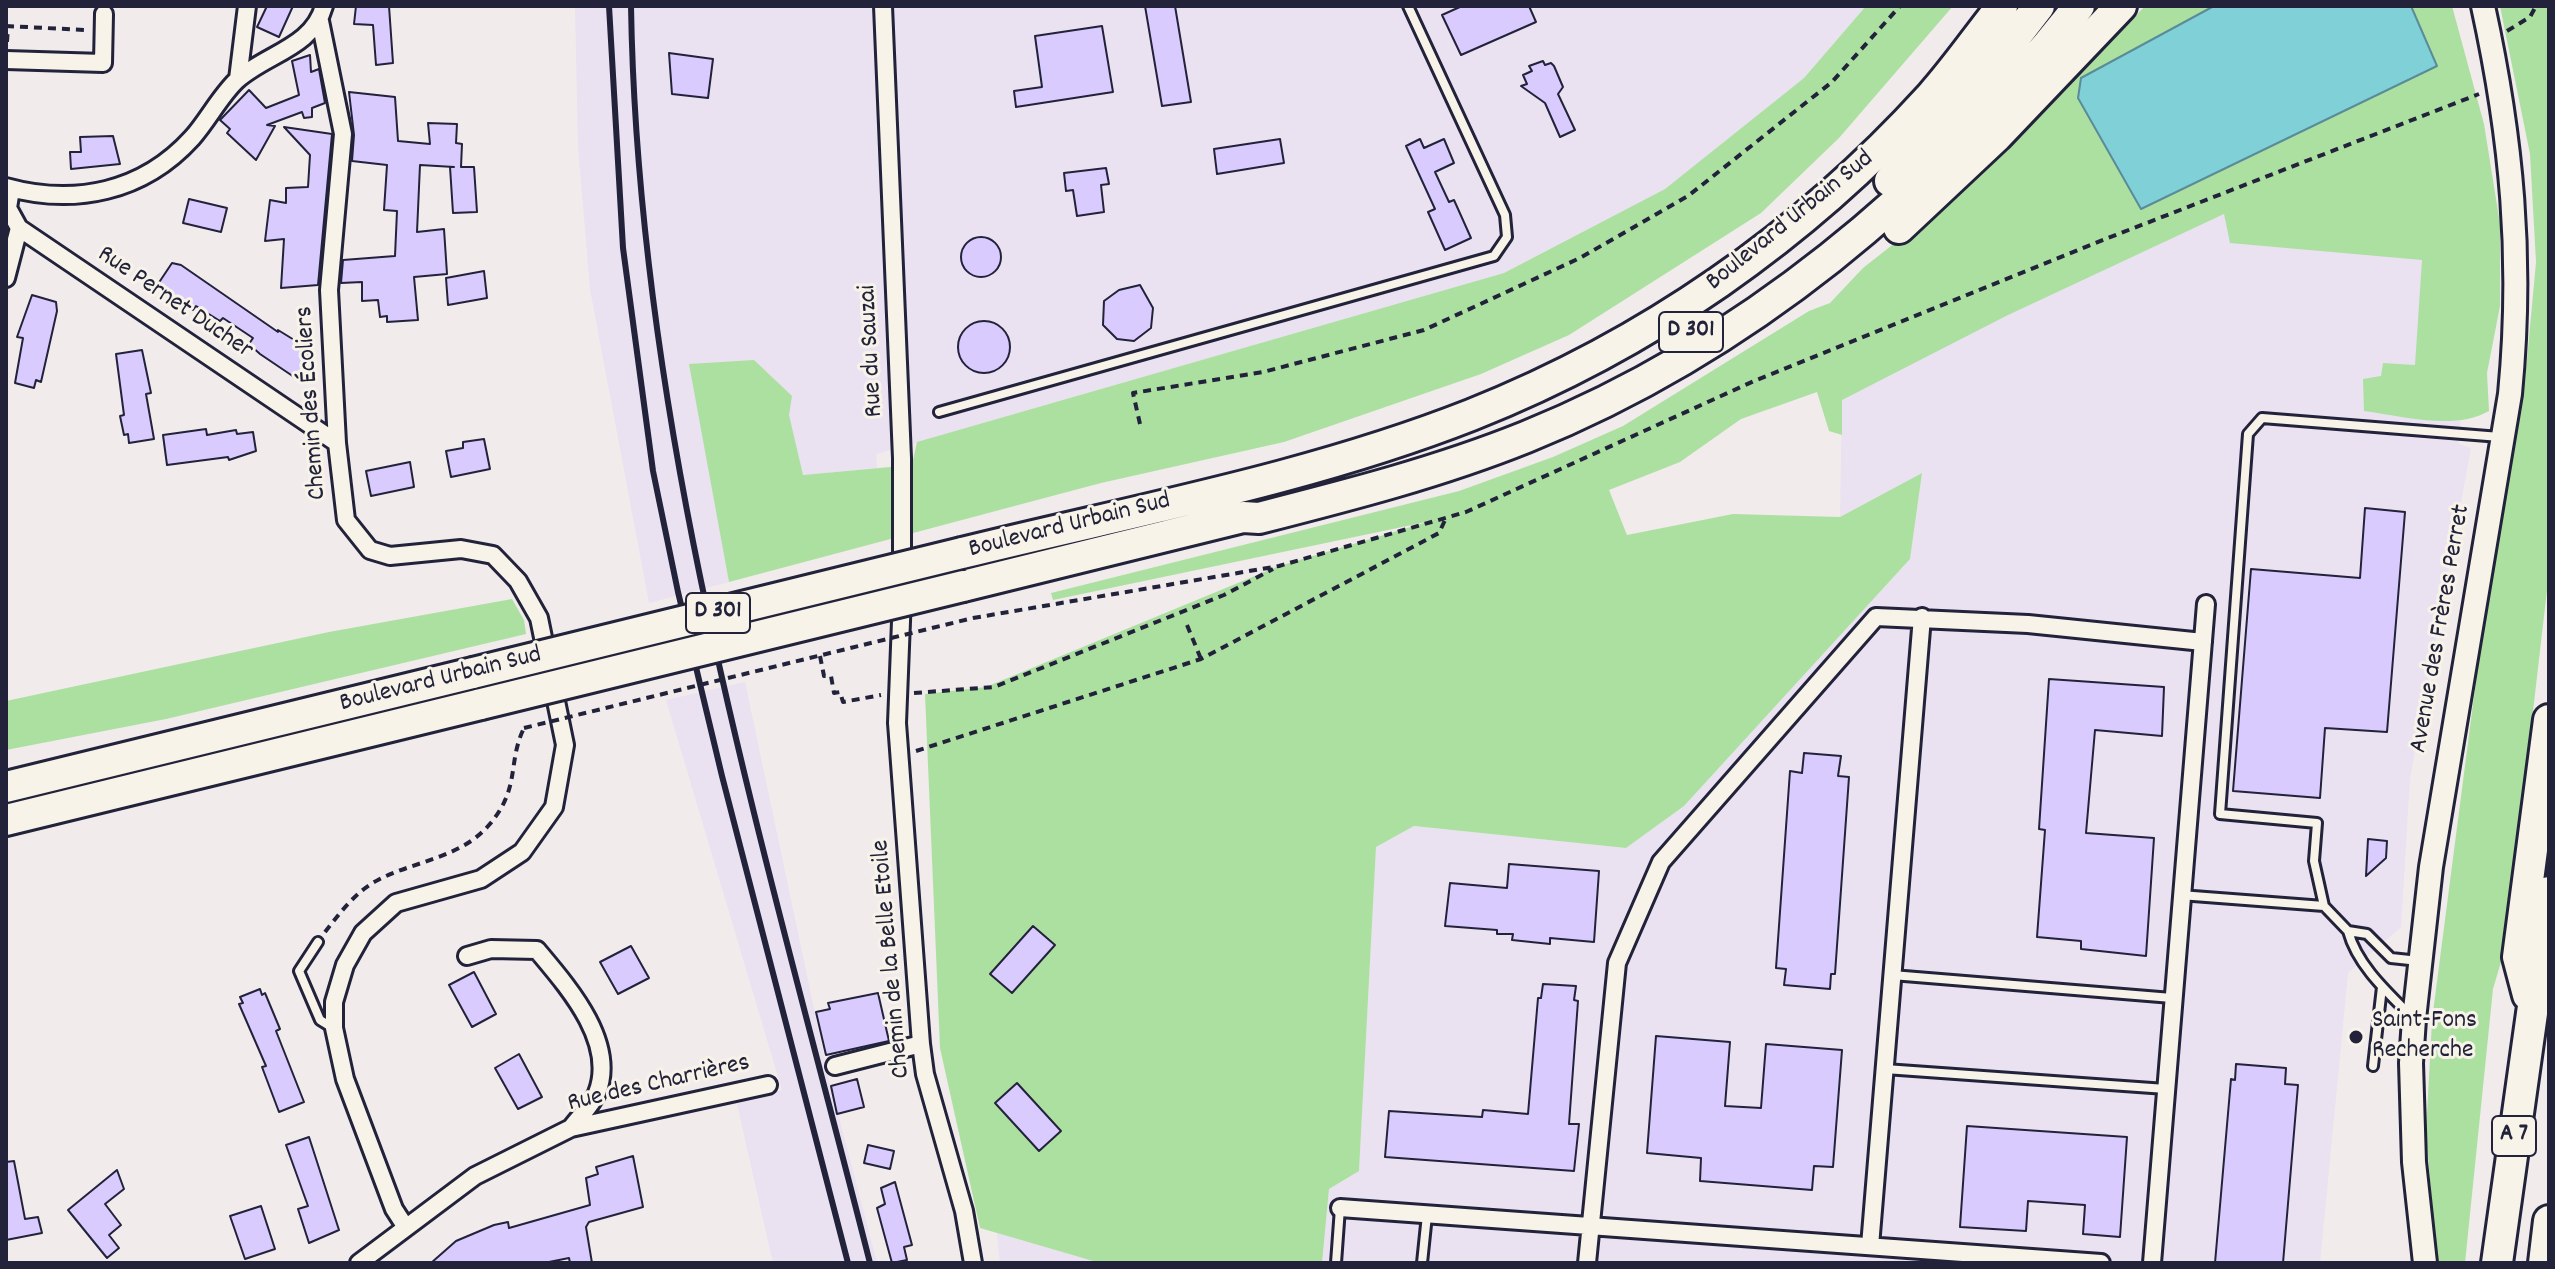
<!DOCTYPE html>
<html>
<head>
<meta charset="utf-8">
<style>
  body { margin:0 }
  #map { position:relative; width:2555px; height:1269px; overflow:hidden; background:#f1ebec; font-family:Dekko,sans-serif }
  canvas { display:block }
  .frame { position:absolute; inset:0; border:8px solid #22223b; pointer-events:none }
</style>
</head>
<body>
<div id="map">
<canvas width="2555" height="1269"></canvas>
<div class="frame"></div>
</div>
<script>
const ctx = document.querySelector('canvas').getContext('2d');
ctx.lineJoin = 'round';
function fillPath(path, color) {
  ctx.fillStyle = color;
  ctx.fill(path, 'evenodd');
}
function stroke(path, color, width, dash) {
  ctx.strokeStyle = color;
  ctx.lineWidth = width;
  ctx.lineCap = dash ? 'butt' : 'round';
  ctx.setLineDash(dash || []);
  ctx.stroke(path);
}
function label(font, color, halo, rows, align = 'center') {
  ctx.font = font + ' Dekko,sans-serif';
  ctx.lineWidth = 6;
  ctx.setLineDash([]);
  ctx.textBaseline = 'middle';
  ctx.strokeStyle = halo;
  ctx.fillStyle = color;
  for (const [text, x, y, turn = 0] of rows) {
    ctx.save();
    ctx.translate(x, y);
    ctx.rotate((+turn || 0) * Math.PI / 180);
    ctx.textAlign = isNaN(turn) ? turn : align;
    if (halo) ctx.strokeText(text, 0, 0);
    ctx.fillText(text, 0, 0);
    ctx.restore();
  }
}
fillPath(new Path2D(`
  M575 6H1866L1804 78 1665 189 1504 273 876 454 877 468 803 475 716 500 729 582 649 603 590 289 578 146Z
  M2225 214 2422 259 2462 401 2459 444 2471 448 2410 778 2401 927 2348 973 2320 1263H1322L1329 1189 1359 1171 1376 847 1414 826 1626 848 1684 806 1910 559 1922 473 1840 517 1842 400 1856 352Z
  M745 682 828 1075 877 1263H773L737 1104 782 1090 666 700Z
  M997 1233 1100 1263H1000Z`), '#eae1f1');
fillPath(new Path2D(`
  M1866 6H1953L1839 138 1761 213 1569 335 1481 374 1284 442 1101 483 729 582 689 364 754 360 792 396 789 415 803 475 912 465 917 442 1504 273 1665 189 1804 78Z
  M2145 6H2214L2081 78 2437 66 2411 6H2452L2484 124 2500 224V306L2487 373 2489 411C2454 431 2403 416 2364 411L2363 379 2381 376 2383 363 2415 365 2422 260 2230 243 2224 214 2006 316 1842 400V435L1829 431 1817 392 1741 419 1680 462 1609 490 1627 535 1733 514 1840 517 1922 473 1910 559 1684 806 1626 848 1414 826 1376 847 1359 1171 1329 1189 1322 1263H1100L980 1228 940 1048 925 694 986 687 1279 566 1431 521 1053 600 1051 593 1459 491 1553 457 1623 426 1809 311 1830 303 1863 268 1938 209 2057 98Z
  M2500 6H2549V573L2506 945 2493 989 2465 1263H2437L2426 1133 2432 1020 2487 596 2525 381 2536 262 2530 154Z
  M512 599 524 620 526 634 166 719 6 750V701L329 632Z`), '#ace0a1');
const water = new Path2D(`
  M2214 6H2411L2437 66 2141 209 2078 98 2081 78Z`);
fillPath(water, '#80d1d7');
stroke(water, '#5a8b99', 2);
const building = new Path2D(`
  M267 6H293L279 37 257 27Z
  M356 6H389L393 63 376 65 373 25 354 24Z
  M1145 6H1175L1191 102 1162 106Z
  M1462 6H1529L1536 22 1461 55 1442 15Z
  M1102 26 1113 92 1016 107 1014 91 1042 87 1035 36Z
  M669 53 713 59 708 98 672 94Z
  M310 55 311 72 319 69 325 103 312 108V117L304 118 302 112 267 125 275 126 256 160 227 133 230 129 220 120 249 90 266 108 299 95 292 61Z
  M1543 61 1545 65 1551 63 1554 66 1563 87 1558 94 1575 130 1560 137 1545 103 1521 86 1527 84 1523 75 1532 71 1529 66Z
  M349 92 395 97 398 141 430 144 428 123 457 124 456 143 462 144 461 167H474L477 212 453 213 450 167H454L420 165 417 232 444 229 447 274 414 277 418 320 387 322V316L380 317 378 300 362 301V282L341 283 343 260 395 256 397 211 384 210 387 165 352 161 354 135Z
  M284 127 332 134 318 285 281 288 284 239 265 241 270 200 286 203V188L308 187 310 155Z
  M113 136 120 164 71 169 70 152H81L80 137Z
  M1280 139 1284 163 1217 174 1214 149Z
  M1420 139 1424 148 1444 139 1454 163 1435 172 1449 202 1454 200 1471 238 1445 250 1428 212 1435 209 1406 146Z
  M1106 168 1109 184 1101 185 1104 212 1077 216 1073 190 1066 191 1064 173Z
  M189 199 227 208 221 232 183 223Z
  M961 257a20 20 0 1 1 40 0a20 20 0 1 1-40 0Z
  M172 263 181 265 278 332V330L304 346 302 351 309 355 305 361 313 367 303 383 260 354 249 344 253 338 223 318 220 321 196 306 193 310 169 295 171 292 158 284Z
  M484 271 487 298 448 305 446 278Z
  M1140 285 1153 308 1151 328 1134 341 1117 339 1103 325 1104 301 1119 290Z
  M32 295 56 302 57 311 41 382 36 380 34 388 15 383 23 338 17 337Z
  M958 347a26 26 0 1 1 52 0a26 26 0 1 1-52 0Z
  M142 350 151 393 146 394 154 439 129 443 128 434 124 435 120 416 124 415 116 354Z
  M206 429 207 435 236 430 237 434 253 432 256 451 229 460 228 457 167 465 163 435Z
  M484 439 490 469 451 477 446 451 463 448V442Z
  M410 462 414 487 371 496 366 471Z
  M2365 508 2405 512 2387 732 2325 728 2320 798 2233 791 2251 569 2360 578Z
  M2049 679 2164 687 2162 736 2095 730 2086 833 2154 838 2146 956 2081 949V941L2037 937 2045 830 2039 829Z
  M1804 753 1841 756 1838 776 1849 777 1835 974H1831L1830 989 1784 985 1786 969 1776 968 1790 771 1802 773Z
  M2368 839 2387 841 2386 858 2366 876Z
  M1509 864 1599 871 1594 942 1550 938V944L1512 940 1513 934H1497V930L1445 926 1450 883 1507 888Z
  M1033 926 1055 945 1012 993 990 974Z
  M631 946 649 978 618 994 600 962Z
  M474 972 496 1014 472 1027 449 985Z
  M1543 984 1576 986 1574 1000 1578 1001 1569 1124H1579L1574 1171 1385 1157 1389 1111 1482 1117 1483 1110 1528 1114 1538 998H1541Z
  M260 989 262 995 265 993 280 1029 276 1031 304 1102 279 1112 262 1067 266 1066 239 1004 243 1003 240 997Z
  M878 993 889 1041 826 1055 816 1012 830 1009 828 1003Z
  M1656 1036 1730 1042 1725 1106 1761 1108 1766 1044 1842 1050 1833 1167 1814 1166 1812 1190 1700 1181 1701 1158 1647 1153Z
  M519 1054 542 1097 518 1109 495 1068Z
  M2236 1064 2286 1068 2285 1084 2298 1085 2283 1263H2215L2231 1079 2235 1080Z
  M857 1079 864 1107 837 1114 831 1086Z
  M1017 1083 1061 1131 1039 1151 995 1103Z
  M1967 1126 2127 1137 2120 1237 2083 1234 2085 1205 2028 1201 2026 1231 1960 1227Z
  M309 1137 339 1230 309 1243 298 1209 308 1206 286 1145Z
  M868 1145 894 1151 890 1169 864 1163Z
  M633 1156 643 1207 589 1222 586 1227 592 1263H570L569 1258 544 1263H431L456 1241 494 1225 508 1222 509 1228 590 1205 586 1178 598 1174 596 1167Z
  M14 1161 25 1219 38 1217 42 1233 6 1240V1162Z
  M117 1170 124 1189 105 1204 121 1225 109 1235 119 1248 107 1258 68 1210Z
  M895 1182 912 1245 904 1247 907 1260 892 1263 877 1208 885 1204 881 1188Z
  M261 1206 275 1249 245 1259 230 1216Z`);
fillPath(building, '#d9cbfe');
stroke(building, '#22223b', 2);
const lane = new Path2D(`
  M939 412 1494 256 1507 237 1505 215 1408 6
  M2180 895 2324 906 2348 931
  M2324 906 2314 861 2317 823 2220 814 2248 434 2262 418 2500 437
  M318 942 299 971 320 1020 333 1028
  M1892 975 2172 998
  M2412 1017C2387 992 2357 965 2348 931L2367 934 2391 958 2419 961
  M2373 1066 2382 987
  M1885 1069 2166 1089
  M1336 1263 1340 1208
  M1422 1263 1427 1215`);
const street = new Path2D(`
  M883 6 902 458V573
  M320 21 343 134 329 290 337 443 346 520 370 550 390 556 461 549 493 555 518 581 539 618 565 745 554 807 522 852 481 879 396 903 363 933 345 965 334 1002V1028L345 1079 394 1209 405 1226
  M6 60 103 63 104 14
  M238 79 247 6
  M6 187C75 206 143 192 192 138 208 120 220 96 237 80 266 54 313 47 324 6
  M11 189 8 208 19 228 337 443
  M6 278 19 228
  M902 596 897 723 921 1044 925 1074 964 1211 973 1263
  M467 956 491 949 537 950C568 987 617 1042 597 1093 592 1105 579 1117 571 1128
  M835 1066 921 1044
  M1340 1208 2101 1263
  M1870 1246 1922 617
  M359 1263 475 1176 571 1128 768 1085
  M1587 1263 1617 963 1661 862 1876 617 2028 624 2203 642
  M2152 1263 2206 604`);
const secondary = new Path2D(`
  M2425 1263 2414 1162 2411 1063 2414 1019 2431 867 2510 394C2523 259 2512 139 2483 6`);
const highway = new Path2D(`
  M1890 181 1956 113 2039 6
  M1899 228 1997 136 2121 6
  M962 553C1132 511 1308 479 1471 415 1647 345 1803 237 1931 96 1956 68 1978 36 2002 6
  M963 586 1243 517 1259 518C1349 495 1439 472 1526 437 1746 348 1933 192 2079 6
  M6 787 473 673
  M6 820 481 704
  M2528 995 2518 957 2549 720
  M2497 1263 2549 892
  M2544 1263 2549 1221`);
stroke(lane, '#22223b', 14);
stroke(street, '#22223b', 22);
stroke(secondary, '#22223b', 28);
stroke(highway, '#22223b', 36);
stroke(new Path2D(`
  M6 26 85 30
  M2507 31 2530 17 2536 6
  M7 42 8 26
  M1140 424 1133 393 1263 372 1424 330 1580 258 1688 196 1832 82 1900 6
  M973 618 1279 566 1466 512 1754 381 2108 238 2479 94
  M1187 625 1201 659
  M820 656 824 676H831L834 693 840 692 843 702 881 695
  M914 693 994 687 1224 595 1273 569
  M916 751 1201 659 1439 533 1446 518
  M325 932C340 913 356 891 378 880 414 861 461 858 489 825 521 788 507 763 524 728`), '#22223b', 4, [8, 6]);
stroke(lane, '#f7f3e8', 8);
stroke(street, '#f7f3e8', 16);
stroke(secondary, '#f7f3e8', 22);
stroke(highway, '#f7f3e8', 30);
stroke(new Path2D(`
  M609 6 623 248 653 471 678 592 722 776 848 1263
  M631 6C638 437 765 849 870 1263`), '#22223b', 6);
const highwayBridge = new Path2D(`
  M473 673 962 553
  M481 704 963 586`);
stroke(highwayBridge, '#22223b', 36, []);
stroke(new Path2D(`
  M524 728 973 618`), '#22223b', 4, [8, 6]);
stroke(highwayBridge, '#f7f3e8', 30);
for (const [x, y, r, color] of [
  [2356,1037,8,"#22223b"]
]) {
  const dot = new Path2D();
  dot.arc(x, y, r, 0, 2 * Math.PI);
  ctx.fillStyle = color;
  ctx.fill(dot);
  stroke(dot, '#f7f3e8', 3);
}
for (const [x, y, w] of [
  [1691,332,64],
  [718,613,64],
  [2514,1136,44]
]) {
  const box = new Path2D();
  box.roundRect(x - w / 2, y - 20, w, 40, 6);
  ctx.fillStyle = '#f7f3e8';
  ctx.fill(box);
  stroke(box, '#22223b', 2);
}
label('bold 24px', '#22223b', null, [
  ["D 301",1691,332],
  ["D 301",718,613],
  ["A 7",2514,1136]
]);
label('26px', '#22223b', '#f7f3e8', [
  ["Boulevard Urbain Sud",1791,222,-39],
  ["Rue Pernet Ducher",174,304,34],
  ["Rue du Sauzai",873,351,-93],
  ["Chemin des Écoliers",313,403,-94],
  ["Boulevard Urbain Sud",1070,527,-14],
  ["Avenue des Frères Perret",2442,629,-80],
  ["Boulevard Urbain Sud",441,681,-14],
  ["Chemin de la Belle Etoile",893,959,-95],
  ["Rue des Charrières",659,1085,-13]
]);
label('26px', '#22223b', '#f7f3e8', [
  ["Saint-Fons",2372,1022],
  ["Recherche",2372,1052]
], 'left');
</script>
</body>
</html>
